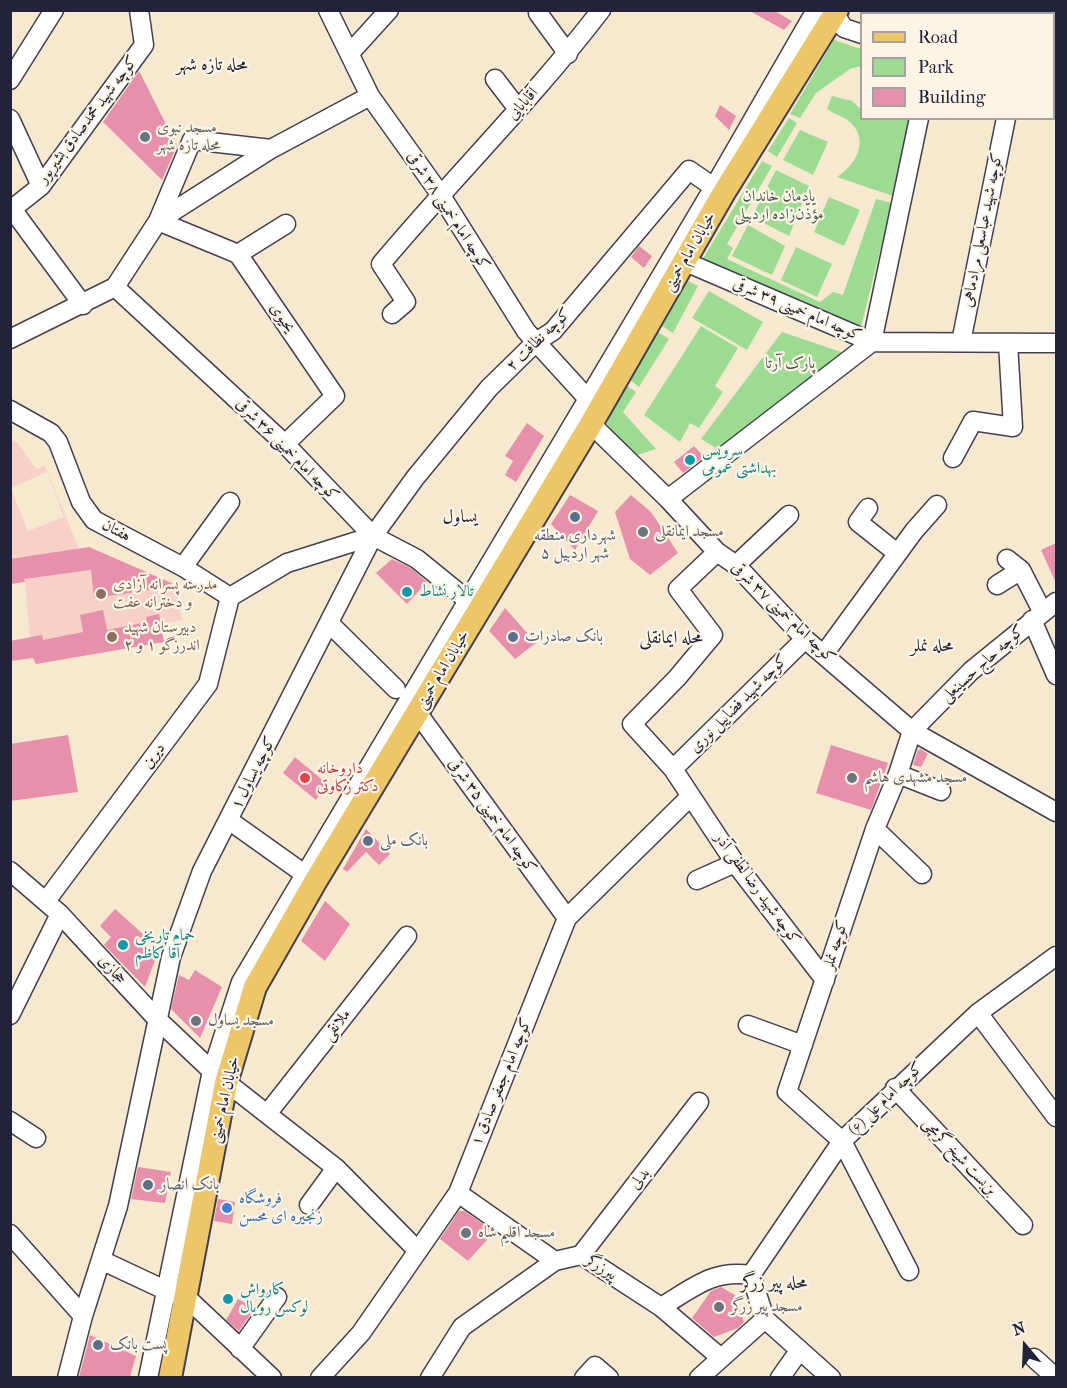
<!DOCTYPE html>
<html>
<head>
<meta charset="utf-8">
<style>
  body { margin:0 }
  #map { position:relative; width:1067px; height:1388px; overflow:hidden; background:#f6e9d0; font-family:"IM FELL French Canon",serif }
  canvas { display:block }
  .frame { position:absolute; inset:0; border:12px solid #22223b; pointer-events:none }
  .legend { position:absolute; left:860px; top:12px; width:195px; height:108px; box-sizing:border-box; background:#fcf5e5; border:2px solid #a5a1a1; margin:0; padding:8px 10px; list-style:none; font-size:18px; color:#22223b }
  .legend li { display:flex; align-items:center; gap:12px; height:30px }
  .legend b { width:30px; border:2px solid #a5a1a1 }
  .north { position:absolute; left:995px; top:1316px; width:60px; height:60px; -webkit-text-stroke:4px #fcf5e5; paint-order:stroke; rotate:341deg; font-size:16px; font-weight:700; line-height:24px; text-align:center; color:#22223b }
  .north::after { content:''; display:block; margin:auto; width:21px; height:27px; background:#22223b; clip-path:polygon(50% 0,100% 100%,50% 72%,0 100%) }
</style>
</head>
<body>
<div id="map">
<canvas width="1067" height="1388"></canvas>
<div class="frame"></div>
<ul class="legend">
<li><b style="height:8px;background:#ecc669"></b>Road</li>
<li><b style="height:16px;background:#9cdb91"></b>Park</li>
<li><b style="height:16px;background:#e690ab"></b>Building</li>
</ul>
<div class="north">N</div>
</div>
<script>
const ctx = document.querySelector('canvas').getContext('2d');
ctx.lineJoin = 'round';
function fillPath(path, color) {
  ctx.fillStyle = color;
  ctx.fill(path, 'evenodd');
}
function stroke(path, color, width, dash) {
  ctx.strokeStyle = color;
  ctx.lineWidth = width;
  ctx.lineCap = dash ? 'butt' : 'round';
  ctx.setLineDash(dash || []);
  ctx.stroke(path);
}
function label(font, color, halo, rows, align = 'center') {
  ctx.font = font + ' "IM FELL French Canon",Amiri,serif';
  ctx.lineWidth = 4.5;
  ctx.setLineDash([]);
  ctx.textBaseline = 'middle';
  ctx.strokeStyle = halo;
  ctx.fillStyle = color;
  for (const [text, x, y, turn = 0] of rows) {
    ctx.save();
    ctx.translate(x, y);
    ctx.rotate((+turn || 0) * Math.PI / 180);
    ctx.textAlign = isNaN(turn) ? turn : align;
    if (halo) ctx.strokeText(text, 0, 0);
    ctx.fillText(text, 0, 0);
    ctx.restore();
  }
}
fillPath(new Path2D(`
  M11 440 17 442 36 469 45 466 79 549 89 547 175 584 182 620 161 624 164 642 36 664 33 658 11 661V641L30 638 25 582 11 584V489L28 531 64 517 47 472 11 488Z`), '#f7d1c7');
fillPath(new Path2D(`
  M834 40 861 49V66L850 69 816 93 800 118 790 114Z
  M832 96 852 101 861 109 862 118 910 119 893 196 837 177C855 165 869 143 852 124 846 117 835 115 827 109Z
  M789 118 797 123 777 157 768 151Z
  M800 130 828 142 813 175 783 160Z
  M762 161 772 166 727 244 733 248 727 259 820 302 833 292 843 295 876 199 892 203 861 327 701 262Z
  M776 170 809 186 789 236 752 217Z
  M829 197 860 210 844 246 814 232Z
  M748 225 785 246 772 275 732 256Z
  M796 247 832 264 817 297 781 280Z
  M688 281 698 286 673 333 662 326Z
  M709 291 763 322 747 350 692 318Z
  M701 326 738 348 715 386 723 392 699 428 690 423 680 442 644 415Z
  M658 332 669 339 639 387 630 380Z
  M782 332 844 353 719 450 701 439Z
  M626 385 636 392 623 412 656 449 634 456 609 432 607 423Z`), '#9cdb91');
fillPath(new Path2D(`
  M748 10H773L792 21 784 30Z
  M139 71 177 146 162 180 103 122Z
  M720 105 736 116 729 130 715 116Z
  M639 246 652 256 644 268 631 257Z
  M527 423 544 436 516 482 505 475 513 461 505 456Z
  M694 446 704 457 683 473 674 462Z
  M570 495 598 511 575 550 551 524Z
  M631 495 651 512 678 553 650 575 630 559 615 512Z
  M1056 543V583L1041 550Z
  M89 547 178 586 94 598 91 570 24 579 25 582 10 584V559Z
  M392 559 411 568 427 582 407 604 376 573Z
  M505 608 536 643 515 659 489 631Z
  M103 610 107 630 147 622 146 617 159 614 164 642 36 664 33 658 10 661V641L42 635 43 640 83 632 80 615Z
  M68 735 78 792 10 801V744Z
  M831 745 888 763 871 810 816 793Z
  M921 749 928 754 921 767 913 765 918 750Z
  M295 757 327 784 316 800 283 773Z
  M366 829 390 854 379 865 366 852 347 872 343 869Z
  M325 901 350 924 325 961 301 941Z
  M115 909 144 935 139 941 157 955 145 987 104 945 111 937 100 926Z
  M195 970 222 987 200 1038 171 1009 179 975 189 980Z
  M138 1167 171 1172 165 1203 131 1199Z
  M218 1199 235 1202 232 1224 214 1221Z
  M459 1211H465L494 1232 468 1261 440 1239Z
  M721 1287 735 1295 744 1322 738 1328 714 1337 692 1318 711 1291Z
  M238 1299 255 1308 239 1331 226 1320Z
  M90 1335 136 1356 130 1377H79Z`), '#e690ab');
const minor = new Path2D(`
  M328 10 370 96 440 194 526 331 588 399 591 424 668 499 717 552 736 565 805 639 912 731 1056 812
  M832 10 844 28 862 34
  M538 13 568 54
  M1049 14 1051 10
  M350 53 389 10
  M1054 75H1056
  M495 79 518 109
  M10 80 54 10
  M10 119 41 186
  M158 221 238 254 335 396 285 444
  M158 221 271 149
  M238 254 286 224
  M674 257 872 342 1056 343
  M115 287 285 444 373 536 417 559 476 607
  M83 305 12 209 41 186 144 45 139 10
  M392 314 406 302 381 264C453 178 533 99 601 10
  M10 339 115 287 158 221 192 140 271 149 370 96
  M961 342 1006 118
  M10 410 51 433 58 442 81 502 94 520 183 567 230 597
  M953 458 973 421 1013 427 1008 343
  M668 499 872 342 919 118
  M868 508 858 522 897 553
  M717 552 678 589 713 635 677 678 632 724 673 769 735 863 825 980
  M1007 559 1021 570 1042 611
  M736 565 789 515
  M183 567 230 502
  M997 585 1021 570
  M230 597 287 563 373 536
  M1032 620 1056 675
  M329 623 396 689
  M824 654 914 531 937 505
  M411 704 567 918
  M673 769 805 639
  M898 774 941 791
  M230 821 303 873
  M875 829 922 874
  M10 871 60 914 157 1019 212 1071 336 1168 418 1251
  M697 880 735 863
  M46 901 208 684 230 597
  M978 1013 1056 1117
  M10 1015 60 914
  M748 1025 803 1045
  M895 1088 1023 1225
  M267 1114 407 936
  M10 1121 36 1138
  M458 1193 555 1261 581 1255 661 1307C693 1288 713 1269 751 1275
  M309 1205 336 1168
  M10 1234 83 1316
  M581 1255 699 1102
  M101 1260 165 1290 185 1296 272 1378
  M909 1271 842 1141 787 1092 875 829 898 774 912 731 971 671 1056 602
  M751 1275 842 1141 978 1013 1056 956
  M751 1275 765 1319 831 1378
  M661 1307 721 1358
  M240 1349 277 1297
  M1034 1358 1056 1378
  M67 1378 83 1316 118 1206 171 957 202 871 373 536 415 478 489 388 536 342 553 331 689 170 722 193
  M148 1378 212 1071 241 982 714 187 816 10
  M320 1378 361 1333 458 1193 567 918 691 796
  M430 1378 462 1327 555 1261
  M584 1378 595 1366 609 1378
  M699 1378 765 1319
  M780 1378 799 1351`);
const major = new Path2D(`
  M170 1378 226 1083 255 987 315 882 591 424 723 194 837 10`);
stroke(minor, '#424051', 21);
stroke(major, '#424051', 26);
stroke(minor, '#fff', 18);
stroke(major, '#ecc669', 22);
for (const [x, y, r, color] of [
  [145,137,6,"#6b7280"],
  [690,460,6,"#0f9aa8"],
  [575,517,6,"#5c6f8a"],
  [643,532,6,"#6b7280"],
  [407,592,6,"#0f9aa8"],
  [101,594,6,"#8d6e63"],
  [112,637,6,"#8d6e63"],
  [513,637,6,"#5c6f8a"],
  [305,778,6,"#e0444e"],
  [852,778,6,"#6b7280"],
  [368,841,6,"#5c6f8a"],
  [123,945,6,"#0f9aa8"],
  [196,1021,6,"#6b7280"],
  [148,1185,6,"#5c6f8a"],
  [227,1208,6,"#3f7fe0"],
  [466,1233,6,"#6b7280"],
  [228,1299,6,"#0f9aa8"],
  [719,1307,6,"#6b7280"],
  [98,1345,6,"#5c6f8a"]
]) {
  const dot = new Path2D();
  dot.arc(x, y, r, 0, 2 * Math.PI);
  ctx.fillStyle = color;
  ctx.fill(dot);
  stroke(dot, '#fcf5e5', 2);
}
label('16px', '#22223b', '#fcf5e5', [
  ["آقابابایی",523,104,-48],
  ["کوچه شهید محمدصادق بشیرپور",88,120,-53],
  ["کوچه امام خمینی ۳۸ شرقی",448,211,57],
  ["کوچه شهید عباسعلی مرادماهی",983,230,-79],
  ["خیابان امام خمینی",690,252,-60],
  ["کوچه امام خمینی ۳۹ شرقی",797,310,23],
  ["یحیوی",282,318,56],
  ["کوچه نظافت ۲",539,340,-44],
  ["کوچه امام خمینی ۳۶ شرقی",287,450,45],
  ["هفتان",116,531,28],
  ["کوچه امام خمینی ۳۷ شرقی",783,613,44],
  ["کوچه حاج حسینعلی",983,664,-42],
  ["خیابان امام خمینی",443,670,-59],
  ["کوچه شهید فضاییل نوری",739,704,-45],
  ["دیرین",154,756,-53],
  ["کوچه یساول ۱",254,773,-63],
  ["کوچه امام خمینی ۳۵ شرقی",492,816,54],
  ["کوچه شهید رضا لطفی آذر",757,889,54],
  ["کوچه نملر",836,945,-72],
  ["حجازی",112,970,47],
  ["ملانقی",337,1025,-52],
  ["کوچه امام جعفر صادق ۱",502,1082,-68],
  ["کوچه امام علی (ع)",886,1099,-44],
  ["خیابان امام خمینی",225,1100,-77],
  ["بن‌بست شیخ گرمچی",959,1157,47],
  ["بدلی",640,1179,-52],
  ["پیرزرگر",601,1268,33]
]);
label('16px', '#5b616d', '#fcf5e5', [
  ["مسجد نبوی",157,128],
  ["محله تازه شهر",157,146],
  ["مسجد ایمانقلی",655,532],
  ["مسجد مشهدی هاشم",864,778],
  ["مسجد یساول",208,1021],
  ["مسجد اقلیم شاه",478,1233],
  ["مسجد پیر زرگر",731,1307]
], 'left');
label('16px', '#475a55', '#fcf5e5', [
  ["یادمان خاندان",779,197],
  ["مؤذّن‌زاده اردبیلی",779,215],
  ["پارک آرتا",790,364]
]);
label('16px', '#0d838f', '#fcf5e5', [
  ["سرویس",702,451],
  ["بهداشتی عمومی",702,469],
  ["تالار نشاط",419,592],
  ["حمام تاریخی",135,936],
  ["آقا کاظم",135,954],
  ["کارواش",240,1290],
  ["لوکس رویال",240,1308]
], 'left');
label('16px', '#4e5e75', '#fcf5e5', [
  ["شهرداری منطقه",575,536,"center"],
  ["۵ شهر اردبیل",575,554,"center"],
  ["بانک صادرات",525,637],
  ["بانک ملی",380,841],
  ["بانک انصار",160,1185],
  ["پست بانک",110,1345]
], 'left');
label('16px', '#785e54', '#fcf5e5', [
  ["مدرسه پسرانه آزادی",113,585],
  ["و دخترانه عفت",113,603],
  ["دبیرستان شهید",124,628],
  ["اندرزگو ۱ و ۲",124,646]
], 'left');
label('16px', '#be3a42', '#fcf5e5', [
  ["داروخانه",317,769],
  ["دکتر زکاوتی",317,787]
], 'left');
label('16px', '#366cbe', '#fcf5e5', [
  ["فروشگاه",239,1199],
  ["زنجیره ای محسن",239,1217]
], 'left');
label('18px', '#22223b', '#fcf5e5', [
  ["محله تازه شهر",212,66],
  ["یساول",460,518],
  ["محله ایمانقلی",671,639],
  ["محله نملر",932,647],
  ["محله پیر زرگر",774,1284]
]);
</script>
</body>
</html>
